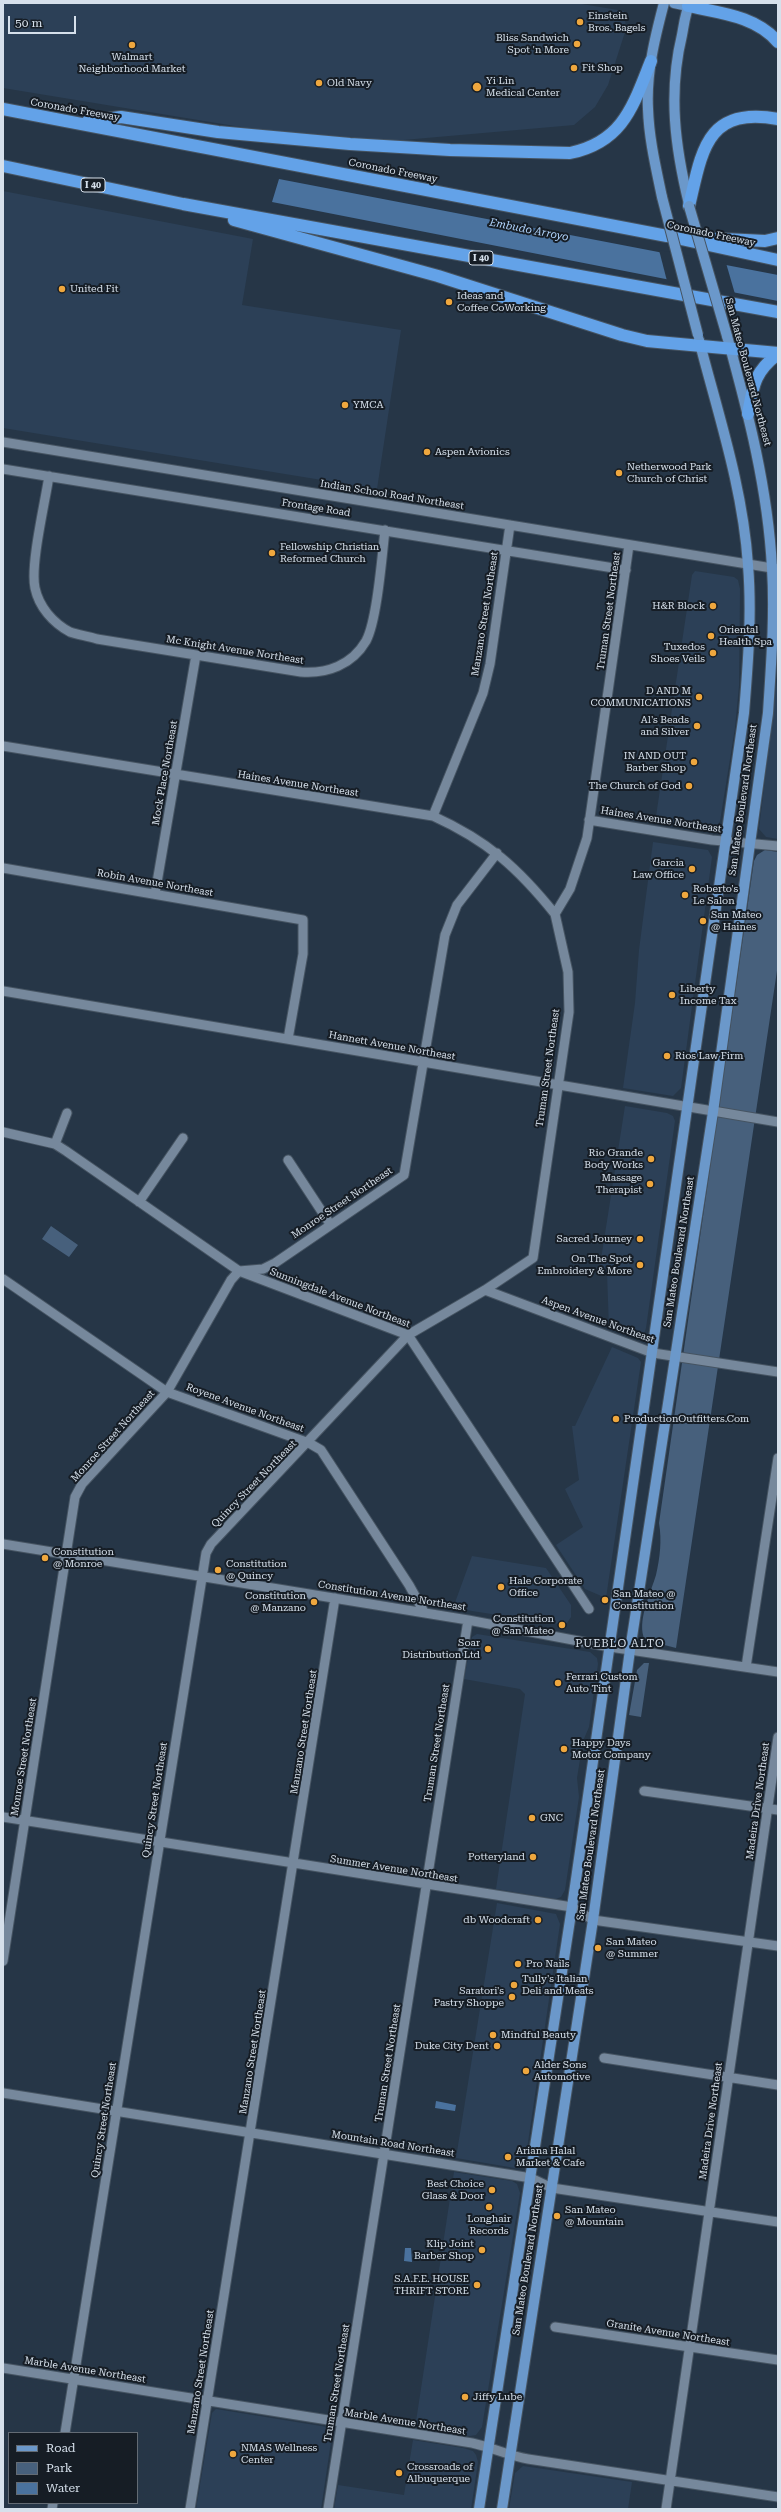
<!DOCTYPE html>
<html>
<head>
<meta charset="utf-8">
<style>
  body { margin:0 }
  #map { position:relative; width:781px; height:2512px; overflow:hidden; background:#263647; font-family:"Roboto Serif",serif }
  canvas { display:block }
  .frame { position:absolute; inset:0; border:4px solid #d6e0eb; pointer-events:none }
  .legend { position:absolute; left:8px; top:2432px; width:130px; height:72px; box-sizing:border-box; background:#161d25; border:1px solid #636b74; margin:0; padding:5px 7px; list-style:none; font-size:12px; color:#d6e0eb }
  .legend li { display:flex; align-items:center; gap:8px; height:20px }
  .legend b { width:20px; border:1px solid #636b74 }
  .scale { position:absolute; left:8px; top:16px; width:68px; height:18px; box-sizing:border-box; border:2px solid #d6e0eb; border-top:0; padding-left:5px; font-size:12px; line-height:14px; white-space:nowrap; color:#d6e0eb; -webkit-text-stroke:3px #161d25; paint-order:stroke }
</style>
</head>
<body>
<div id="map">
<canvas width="781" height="2512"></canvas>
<div class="frame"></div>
<ul class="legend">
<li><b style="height:5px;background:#6b98ca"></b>Road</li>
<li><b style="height:11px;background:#47607c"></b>Park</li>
<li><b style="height:11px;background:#4a729e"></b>Water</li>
</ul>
<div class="scale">50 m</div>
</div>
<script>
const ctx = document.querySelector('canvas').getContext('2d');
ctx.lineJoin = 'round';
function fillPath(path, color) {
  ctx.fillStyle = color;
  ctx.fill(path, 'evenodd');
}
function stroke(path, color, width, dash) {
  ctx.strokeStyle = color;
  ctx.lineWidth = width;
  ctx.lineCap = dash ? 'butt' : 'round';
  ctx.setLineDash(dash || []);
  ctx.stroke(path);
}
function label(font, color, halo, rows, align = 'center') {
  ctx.font = font + ' "Roboto Serif",serif';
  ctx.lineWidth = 4;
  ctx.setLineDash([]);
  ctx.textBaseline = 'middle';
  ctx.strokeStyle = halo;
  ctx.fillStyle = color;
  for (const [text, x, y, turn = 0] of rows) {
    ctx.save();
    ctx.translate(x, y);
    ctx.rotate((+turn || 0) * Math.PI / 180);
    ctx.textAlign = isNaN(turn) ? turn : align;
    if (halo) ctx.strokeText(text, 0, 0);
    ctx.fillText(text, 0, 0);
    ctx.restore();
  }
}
fillPath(new Path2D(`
  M3 3H576L624 11 626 29 608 85 595 107 574 125 392 141 247 128 3 88Z
  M3 191 253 239 242 305 401 330 377 489 3 428Z
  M695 571 734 577 738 580 740 589 739 686 735 728 720 821 714 832 655 823 692 575Z
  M778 671V839L766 837 759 829Z
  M653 842 708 850 712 857 681 1088 673 1096 623 1088 635 1003 639 950Z
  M625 1106 667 1113 673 1116 675 1121 646 1328 644 1334 638 1338 609 1328 607 1273 599 1272Z
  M612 1347 638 1358 641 1362 606 1598 585 1589 556 1545 583 1527 565 1489 579 1480 572 1426H575Z
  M472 1556 546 1568 571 1605V1617L567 1623 555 1624 453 1608Z
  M477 1634 590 1652 597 1658 598 1664 589 1727 583 1741 577 1778 579 1797 565 1890 561 1897 556 1899 496 1889 525 1694 520 1689 464 1679 472 1637Z
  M497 1903 556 1914 560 1924 526 2156 524 2162 515 2168 456 2158Z
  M454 2172 512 2181 517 2184 520 2193 482 2427 476 2435 470 2436 415 2428Z
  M216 2409 333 2428 321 2509H196L212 2413Z
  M413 2440 463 2448 473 2451 476 2455 478 2462 471 2509H334L338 2485 404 2495Z
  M523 2466 632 2482 628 2509H509L515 2473Z`), '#2c4057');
fillPath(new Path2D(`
  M765 850 778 852V964L676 1648 645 1640C636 1623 651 1592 656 1575 660 1558 662 1540 659 1523L754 861 757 855Z
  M51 1226 78 1245 69 1257 42 1239Z
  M644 1663H649L641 1717 629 1715 637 1670Z`), '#47607c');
fillPath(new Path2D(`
  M279 179 778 275V301L272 202Z
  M436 2101 456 2105 455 2111 435 2108Z
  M405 2248H411L412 2262 404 2261Z`), '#4a729e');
fillPath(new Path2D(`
  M659 250 726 263 735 294 667 281Z`), '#263647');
const minor = new Path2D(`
  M3 442 778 569
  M3 469 626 570
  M49 476C45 503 30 565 35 588 39 607 53 623 70 632 78 635 88 636 97 639L301 672C327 674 352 665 366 641 377 621 382 556 385 530
  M3 746 433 816C488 841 518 868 555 914
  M433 816 483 693 490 664 510 525
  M589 820 712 840 778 846
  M3 868 303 920V954L288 1039
  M155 894 196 655
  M3 991 778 1122
  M3 1132 55 1144 66 1151 239 1271 408 1335 589 1609
  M55 1144 67 1113
  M288 1160 330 1224
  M139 1202 183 1138
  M3 1279 167 1392 309 1443 321 1450 409 1585 424 1612
  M485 1290 653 1353 778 1372
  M3 1544 468 1620 610 1647 778 1672
  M746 1667 778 1458
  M644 1791 778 1810
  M3 1817 572 1907 593 1920 778 1946
  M3 1961 75 1497 82 1484 167 1392 231 1280 239 1271 263 1269 275 1263 404 1175 445 935 457 905 497 853
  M604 2058 778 2085
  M3 2093 513 2175 531 2178 552 2188 778 2222
  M555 2327 778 2360
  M3 2368 472 2443C491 2447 509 2456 528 2459L778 2497
  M65 2433 206 1553 211 1544 408 1335 485 1290 533 1258 569 1012 568 972 555 914 570 889 587 838 629 545
  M52 2509 53 2503
  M190 2509 335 1598
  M328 2509 468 1620
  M666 2509 778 1737`);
const major = new Path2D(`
  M674 3 688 6
  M662 197C656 168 649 139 648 109 646 73 655 37 664 3
  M689 204C675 147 668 93 682 35 684 25 685 13 690 3
  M479 2509 572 1907 744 713C748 664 752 614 748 565 743 488 718 414 699 340
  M502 2509 593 1920 630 1650 713 1112 768 713C771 665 775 616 772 568 768 489 748 412 727 336`);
const highway = new Path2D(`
  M688 6C720 13 756 16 778 42
  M3 109 667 236 778 260
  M88 121 121 117 218 132 350 144 450 150 570 153C623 142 633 106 651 61
  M3 166 183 204 778 312
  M689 206C702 151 706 106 778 119
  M234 220 438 276 622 335 647 341 778 353
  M704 238 765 241 778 238
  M748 414C753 386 754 372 778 354`);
stroke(minor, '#465462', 11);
stroke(major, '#465462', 12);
stroke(highway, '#465462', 14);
stroke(minor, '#76889c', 9);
stroke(major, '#6b98ca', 10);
stroke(highway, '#63a2e8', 12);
const majorBridge = new Path2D(`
  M662 197 698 335
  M689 206 727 336`);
stroke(majorBridge, '#465462', 12, []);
stroke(majorBridge, '#6b98ca', 10);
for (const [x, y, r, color] of [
  [580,22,4,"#efa73e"],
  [577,44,4,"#efa73e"],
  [132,45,4,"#efa73e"],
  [574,68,4,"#efa73e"],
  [319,83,4,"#efa73e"],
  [477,87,5,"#efa73e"],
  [62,289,4,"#efa73e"],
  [449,302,4,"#efa73e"],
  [345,405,4,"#efa73e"],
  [427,452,4,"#efa73e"],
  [619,473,4,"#efa73e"],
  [272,553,4,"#efa73e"],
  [713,606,4,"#efa73e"],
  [711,636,4,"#efa73e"],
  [713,653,4,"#efa73e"],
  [699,697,4,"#efa73e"],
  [697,726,4,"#efa73e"],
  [694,762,4,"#efa73e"],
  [689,786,4,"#efa73e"],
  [692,869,4,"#efa73e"],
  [685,895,4,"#efa73e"],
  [703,921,4,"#efa73e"],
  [672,995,4,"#efa73e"],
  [667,1056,4,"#efa73e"],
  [651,1159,4,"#efa73e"],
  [650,1184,4,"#efa73e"],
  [640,1239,4,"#efa73e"],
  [640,1265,4,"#efa73e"],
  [616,1419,4,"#efa73e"],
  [45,1558,4,"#efa73e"],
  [218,1570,4,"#efa73e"],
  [501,1587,4,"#efa73e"],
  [605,1600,4,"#efa73e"],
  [314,1602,4,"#efa73e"],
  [562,1625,4,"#efa73e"],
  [488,1649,4,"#efa73e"],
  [558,1683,4,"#efa73e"],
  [564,1749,4,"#efa73e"],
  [532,1818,4,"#efa73e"],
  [533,1857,4,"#efa73e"],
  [538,1920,4,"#efa73e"],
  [598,1948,4,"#efa73e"],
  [518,1964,4,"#efa73e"],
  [514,1985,4,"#efa73e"],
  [512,1997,4,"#efa73e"],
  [493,2035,4,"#efa73e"],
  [497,2046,4,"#efa73e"],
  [526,2071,4,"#efa73e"],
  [508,2157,4,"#efa73e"],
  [492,2190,4,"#efa73e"],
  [489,2207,4,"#efa73e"],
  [557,2216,4,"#efa73e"],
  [482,2250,4,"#efa73e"],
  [477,2285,4,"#efa73e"],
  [465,2397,4,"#efa73e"],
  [233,2454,4,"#efa73e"],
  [399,2473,4,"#efa73e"]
]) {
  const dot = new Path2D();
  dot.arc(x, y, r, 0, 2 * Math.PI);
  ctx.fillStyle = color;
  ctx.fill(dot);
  stroke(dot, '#161d25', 1.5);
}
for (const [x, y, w] of [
  [93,185,24],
  [481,258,24]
]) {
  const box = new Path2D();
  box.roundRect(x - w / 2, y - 7, w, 14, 3);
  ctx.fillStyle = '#161d25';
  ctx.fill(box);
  stroke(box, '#d6e0eb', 1);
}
label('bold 9px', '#d6e0eb', null, [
  ["I 40",93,185],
  ["I 40",481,258]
]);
label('10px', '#d6e0eb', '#161d25', [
  ["Einstein",588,16],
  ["Bros. Bagels",588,28],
  ["Bliss Sandwich",569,38,"right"],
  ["Spot 'n More",569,50,"right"],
  ["Walmart",132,57,"center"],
  ["Neighborhood Market",132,69,"center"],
  ["Fit Shop",582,68],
  ["Yi Lin",486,81],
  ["Medical Center",486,93],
  ["Old Navy",327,83],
  ["United Fit",70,289],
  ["Ideas and",457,296],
  ["Coffee CoWorking",457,308],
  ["YMCA",353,405],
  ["Aspen Avionics",435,452],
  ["Netherwood Park",627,467],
  ["Church of Christ",627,479],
  ["Fellowship Christian",280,547],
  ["Reformed Church",280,559],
  ["H&R Block",705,606,"right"],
  ["Oriental",719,630],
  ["Health Spa",719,642],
  ["Tuxedos",705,647,"right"],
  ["Shoes Veils",705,659,"right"],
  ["D AND M",691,691,"right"],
  ["COMMUNICATIONS",691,703,"right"],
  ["Al's Beads",689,720,"right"],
  ["and Silver",689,732,"right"],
  ["IN AND OUT",686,756,"right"],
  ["Barber Shop",686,768,"right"],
  ["The Church of God",681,786,"right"],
  ["Garcia",684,863,"right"],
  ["Law Office",684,875,"right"],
  ["Roberto's",693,889],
  ["Le Salon",693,901],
  ["San Mateo",711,915],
  ["@ Haines",711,927],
  ["Liberty",680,989],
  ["Income Tax",680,1001],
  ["Rios Law Firm",675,1056],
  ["Rio Grande",643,1153,"right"],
  ["Body Works",643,1165,"right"],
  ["Massage",642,1178,"right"],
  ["Therapist",642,1190,"right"],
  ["Sacred Journey",632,1239,"right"],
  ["On The Spot",632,1259,"right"],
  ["Embroidery & More",632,1271,"right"],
  ["ProductionOutfitters.Com",624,1419],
  ["Constitution",53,1552],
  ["@ Monroe",53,1564],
  ["Constitution",226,1564],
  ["@ Quincy",226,1576],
  ["Hale Corporate",509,1581],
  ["Office",509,1593],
  ["San Mateo @",613,1594],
  ["Constitution",613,1606],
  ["Constitution",306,1596,"right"],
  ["@ Manzano",306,1608,"right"],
  ["Constitution",554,1619,"right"],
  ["@ San Mateo",554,1631,"right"],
  ["Soar",480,1643,"right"],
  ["Distribution Ltd",480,1655,"right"],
  ["Ferrari Custom",566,1677],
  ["Auto Tint",566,1689],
  ["Happy Days",572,1743],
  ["Motor Company",572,1755],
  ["GNC",540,1818],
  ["Potteryland",525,1857,"right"],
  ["db Woodcraft",530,1920,"right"],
  ["San Mateo",606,1942],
  ["@ Summer",606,1954],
  ["Pro Nails",526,1964],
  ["Tully's Italian",522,1979],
  ["Deli and Meats",522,1991],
  ["Saratori's",504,1991,"right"],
  ["Pastry Shoppe",504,2003,"right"],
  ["Mindful Beauty",501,2035],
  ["Duke City Dent",489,2046,"right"],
  ["Alder Sons",534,2065],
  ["Automotive",534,2077],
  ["Ariana Halal",516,2151],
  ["Market & Cafe",516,2163],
  ["Best Choice",484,2184,"right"],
  ["Glass & Door",484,2196,"right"],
  ["San Mateo",565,2210],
  ["@ Mountain",565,2222],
  ["Longhair",489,2219,"center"],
  ["Records",489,2231,"center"],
  ["Klip Joint",474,2244,"right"],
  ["Barber Shop",474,2256,"right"],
  ["S.A.F.E. HOUSE",469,2279,"right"],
  ["THRIFT STORE",469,2291,"right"],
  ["Jiffy Lube",473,2397],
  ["NMAS Wellness",241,2448],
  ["Center",241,2460],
  ["Crossroads of",407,2467],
  ["Albuquerque",407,2479]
], 'left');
label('10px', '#d6e0eb', '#161d25', [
  ["Coronado Freeway",75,110,10],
  ["Coronado Freeway",393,171,11],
  ["Coronado Freeway",711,234,12],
  ["San Mateo Boulevard Northeast",748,372,75],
  ["Indian School Road Northeast",392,495,9],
  ["Frontage Road",316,508,9],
  ["Truman Street Northeast",609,611,-82],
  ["Manzano Street Northeast",485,614,-81],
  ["Mc Knight Avenue Northeast",235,650,9],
  ["Mock Place Northeast",165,773,-80],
  ["Haines Avenue Northeast",298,784,9],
  ["San Mateo Boulevard Northeast",743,800,-82],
  ["Haines Avenue Northeast",661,820,9],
  ["Robin Avenue Northeast",155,883,10],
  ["Hannett Avenue Northeast",392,1046,10],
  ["Truman Street Northeast",548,1068,-82],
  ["Monroe Street Northeast",342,1203,-34],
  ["San Mateo Boulevard Northeast",679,1252,-81],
  ["Sunningdale Avenue Northeast",340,1298,21],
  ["Aspen Avenue Northeast",598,1320,20],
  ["Royene Avenue Northeast",245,1408,20],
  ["Monroe Street Northeast",113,1436,-48],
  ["Quincy Street Northeast",254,1484,-46],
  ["Constitution Avenue Northeast",392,1596,9],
  ["Manzano Street Northeast",304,1732,-81],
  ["Truman Street Northeast",437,1743,-81],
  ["Monroe Street Northeast",24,1757,-81],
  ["Quincy Street Northeast",155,1800,-81],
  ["Madeira Drive Northeast",758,1801,-82],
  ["San Mateo Boulevard Northeast",591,1845,-82],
  ["Summer Avenue Northeast",394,1869,9],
  ["Manzano Street Northeast",253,2052,-81],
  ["Truman Street Northeast",388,2063,-81],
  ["Quincy Street Northeast",104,2120,-81],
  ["Madeira Drive Northeast",711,2121,-82],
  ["Mountain Road Northeast",393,2144,9],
  ["San Mateo Boulevard Northeast",528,2260,-81],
  ["Granite Avenue Northeast",668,2333,9],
  ["Marble Avenue Northeast",85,2370,9],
  ["Manzano Street Northeast",201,2372,-81],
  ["Truman Street Northeast",337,2383,-81],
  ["Marble Avenue Northeast",405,2422,9]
]);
label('italic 11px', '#b0d3fb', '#161d25', [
  ["Embudo Arroyo",529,230,11]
]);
ctx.letterSpacing = '1px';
label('11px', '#d6e0eb', '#161d25', [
  ["PUEBLO ALTO",620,1644]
]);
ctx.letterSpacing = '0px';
</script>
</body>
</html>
